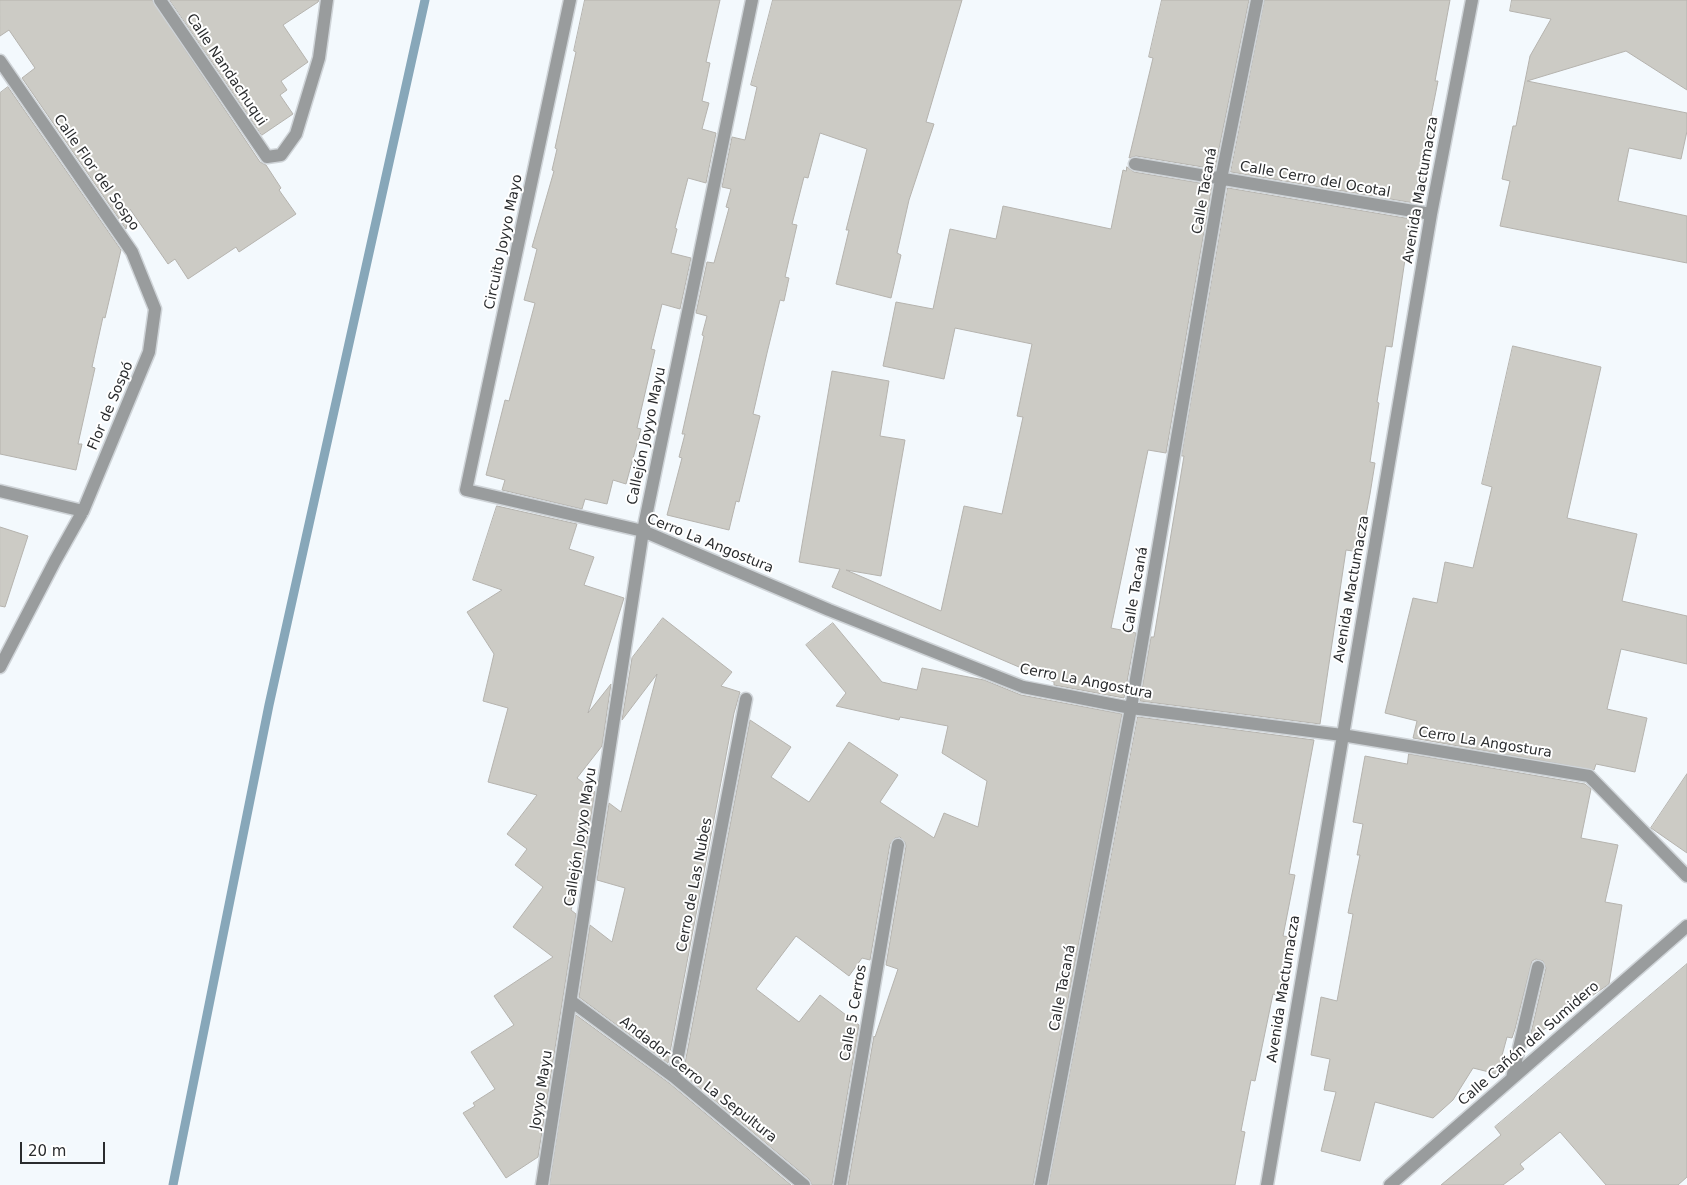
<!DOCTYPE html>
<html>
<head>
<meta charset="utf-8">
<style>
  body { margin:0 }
  #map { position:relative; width:1687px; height:1185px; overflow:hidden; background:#f3f9fd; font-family:"DejaVu Sans",sans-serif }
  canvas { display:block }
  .scale { position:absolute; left:20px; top:1142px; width:85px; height:22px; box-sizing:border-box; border:2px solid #2a2c2e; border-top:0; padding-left:6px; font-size:15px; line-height:18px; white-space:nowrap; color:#2a2c2e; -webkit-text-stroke:4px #fff; paint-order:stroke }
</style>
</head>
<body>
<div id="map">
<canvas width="1687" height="1185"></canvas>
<div class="scale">20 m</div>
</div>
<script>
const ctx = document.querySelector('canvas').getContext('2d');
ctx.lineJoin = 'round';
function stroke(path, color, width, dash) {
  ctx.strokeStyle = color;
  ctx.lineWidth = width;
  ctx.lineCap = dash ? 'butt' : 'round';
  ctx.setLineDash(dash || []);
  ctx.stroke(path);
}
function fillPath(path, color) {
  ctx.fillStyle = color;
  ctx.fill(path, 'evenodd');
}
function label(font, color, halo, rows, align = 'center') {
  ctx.font = font + ' "DejaVu Sans",sans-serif';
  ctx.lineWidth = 4;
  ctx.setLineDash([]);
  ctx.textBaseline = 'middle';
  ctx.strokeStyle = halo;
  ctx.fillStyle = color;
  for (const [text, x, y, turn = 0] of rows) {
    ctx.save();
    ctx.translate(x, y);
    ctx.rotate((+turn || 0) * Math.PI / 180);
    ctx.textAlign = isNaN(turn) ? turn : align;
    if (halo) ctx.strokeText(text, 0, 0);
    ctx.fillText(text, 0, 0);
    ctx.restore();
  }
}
stroke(new Path2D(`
  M173 1185 269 705 425 0`), '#87a7b9', 9);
const building = new Path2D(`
  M0 0H152L260 162 266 165 281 188 279 190 296 214 239 252 236 247 188 279 175 259 168 264 130 209 126 229 22 78 35 68 9 30 0 36Z
  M170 0H319L318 2 283 25 308 62 281 81 287 90 280 95 293 114 262 135Z
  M585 0H720L706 62 710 63 702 101 709 103 702 129 716 133 706 183 688 178 675 228 677 229 671 253 691 258 680 309 662 304 651 349 655 350 637 428 641 429 626 484 613 480 607 504 585 499 582 509 502 490 505 480 486 475 505 400 509 401 535 303 524 300 537 249 532 247 554 171 552 170 557 149 555 148 576 52 574 51Z
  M773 0H962L926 122 934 124 909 200 897 253 901 255 891 298 836 284 849 230H846L867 149 820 133 808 178 804 177 792 224 797 225 785 277 789 278 784 301 780 300 767 353 753 414 760 416 739 502 736 501 729 530 667 515 682 458 679 457 685 434H682L704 336 702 335 707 316 696 313 707 262 714 263 729 208 726 207 731 189 722 187 732 137 745 140 757 87 751 85Z
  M1162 0H1249L1215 169 1136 156 1129 158 1153 58 1149 57Z
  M1265 0H1450L1435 81H1438L1431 116 1437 117 1419 201 1414 200V203L1231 172Z
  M1512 0H1687V90L1626 51 1527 81 1687 113V131L1681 159 1629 148 1618 201 1687 216V263L1500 226 1510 181 1502 179 1513 126H1516L1530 56 1551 19 1510 11Z
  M8 87 121 250 105 318 103 317 92 367 95 368 78 444H82L76 470 0 454V93Z
  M1127 167 1134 172 1212 185 1166 453 1148 450 1111 628 1136 633 1124 698 1054 685V682L832 587 840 569 799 562 832 371 889 381 880 436 905 440 881 576 846 570 941 611 964 506 1002 514 1023 417 1017 416 1032 344 955 328 944 379 883 366 896 302 933 309 950 229 996 239 1003 206 1111 229 1123 170 1126 171Z
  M1228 188 1411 219 1392 347 1386 346 1377 402 1379 403 1370 462 1375 463 1370 494 1359 552 1346 550 1320 724 1140 701 1151 637H1154L1184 456H1182Z
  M1513 346 1601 367 1567 518 1637 534 1622 601 1687 616V664L1621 649 1607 709 1647 718 1635 772 1596 764 1594 770 1413 738 1417 721 1385 713 1413 598 1437 603 1445 562 1473 568 1492 487 1482 484Z
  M497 506 577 524 569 549 594 557 584 585 624 598 588 713 611 684 602 746 577 778 595 792 581 876H580L571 910 576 914 538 1157 506 1178 463 1113 475 1106 473 1103 495 1089 471 1052 514 1025 494 996 553 957 513 927 543 887 515 865 527 849 507 834 537 795 488 782 508 708 483 701 494 654 467 612 502 590 473 580Z
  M0 527 28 536 5 607 0 606Z
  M663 618 732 672 721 686 740 692 734 713 668 1063 579 997 590 925 612 942 625 888 597 880 609 803 621 812 657 674 622 720 632 658Z
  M833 623 882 682 917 690 922 668 984 680 1021 695 1122 714 1033 1185H848L874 1036 875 1037 898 969 886 965 906 846 905 842 900 837 895 838 890 844 870 960 862 958 849 976 796 936 756 989 799 1022 820 995 859 1025 832 1185H812L809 1179 683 1074 750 720 791 747 771 777 809 802 849 742 898 775 880 802 934 838 944 813 978 827 987 781 942 753 948 726 900 717 899 720 836 706 846 693 806 645Z
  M1138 717 1314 740 1289 874 1295 875 1283 936 1290 937 1283 967H1286L1280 996 1273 994 1255 1081 1251 1080 1241 1131 1245 1132 1235 1185H1049Z
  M1409 754 1585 784 1591 789 1581 838 1618 845 1605 902 1622 905 1609 984 1536 1035 1531 1033 1546 968 1543 961 1536 959 1532 961 1515 1029 1512 1038 1507 1037 1497 1074 1473 1068 1453 1100 1433 1118 1375 1102 1360 1161 1321 1151 1336 1092 1324 1090 1330 1059 1311 1055 1321 997 1337 1001 1353 914 1348 913 1360 855H1357L1363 824 1353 822 1365 756 1407 764Z
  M1687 774V853L1651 828Z
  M1687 964V1177L1678 1185H1606L1560 1132 1520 1164 1524 1169 1503 1185H1441L1501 1135 1495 1127Z
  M576 1015 669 1083 791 1185H550Z`);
fillPath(building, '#cccbc5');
stroke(building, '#b5b3ae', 1);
const street = new Path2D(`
  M160 0 267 157 281 155 296 134 319 58 327 0
  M570 0 466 490 643 531 829 610 1023 687 1131 708 1342 735 1589 776 1687 876
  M0 61 132 252 155 309 149 352 83 511 55 561 0 667
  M1135 164 1431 214
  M0 491 83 511
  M571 1001 674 1077 804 1185
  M674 1077 746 699
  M1512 1078 1538 967
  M542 1185 643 531 752 0
  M840 1185 898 845
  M1041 1185 1131 708 1221 179 1257 0
  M1267 1185 1431 214 1472 0
  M1390 1185 1687 926`);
stroke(street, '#cfd4d8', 15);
stroke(street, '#999c9d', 12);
label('14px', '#2a2c2e', '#fff', [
  ["Calle Nandachuqui",226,70,56],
  ["Calle Flor del Sospo",96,173,55],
  ["Calle Cerro del Ocotal",1315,180,10],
  ["Avenida Mactumacza",1421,190,-80],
  ["Calle Tacaná",1205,191,-80],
  ["Circuito Joyyo Mayo",504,242,-78],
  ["Flor de Sospó",111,406,-67],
  ["Callejón Joyyo Mayu",647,436,-78],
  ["Cerro La Angostura",710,544,22],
  ["Avenida Mactumacza",1352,589,-80],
  ["Calle Tacaná",1136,590,-80],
  ["Cerro La Angostura",1086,682,11],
  ["Cerro La Angostura",1485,743,9],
  ["Callejón Joyyo Mayu",581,837,-81],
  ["Cerro de Las Nubes",695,885,-79],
  ["Calle Tacaná",1063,988,-79],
  ["Avenida Mactumacza",1284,989,-81],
  ["Calle 5 Cerros",854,1013,-80],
  ["Calle Cañón del Sumidero",1529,1044,-41],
  ["Andador Cerro La Sepultura",698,1080,38],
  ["Joyyo Mayu",542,1090,-81]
]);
</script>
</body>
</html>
